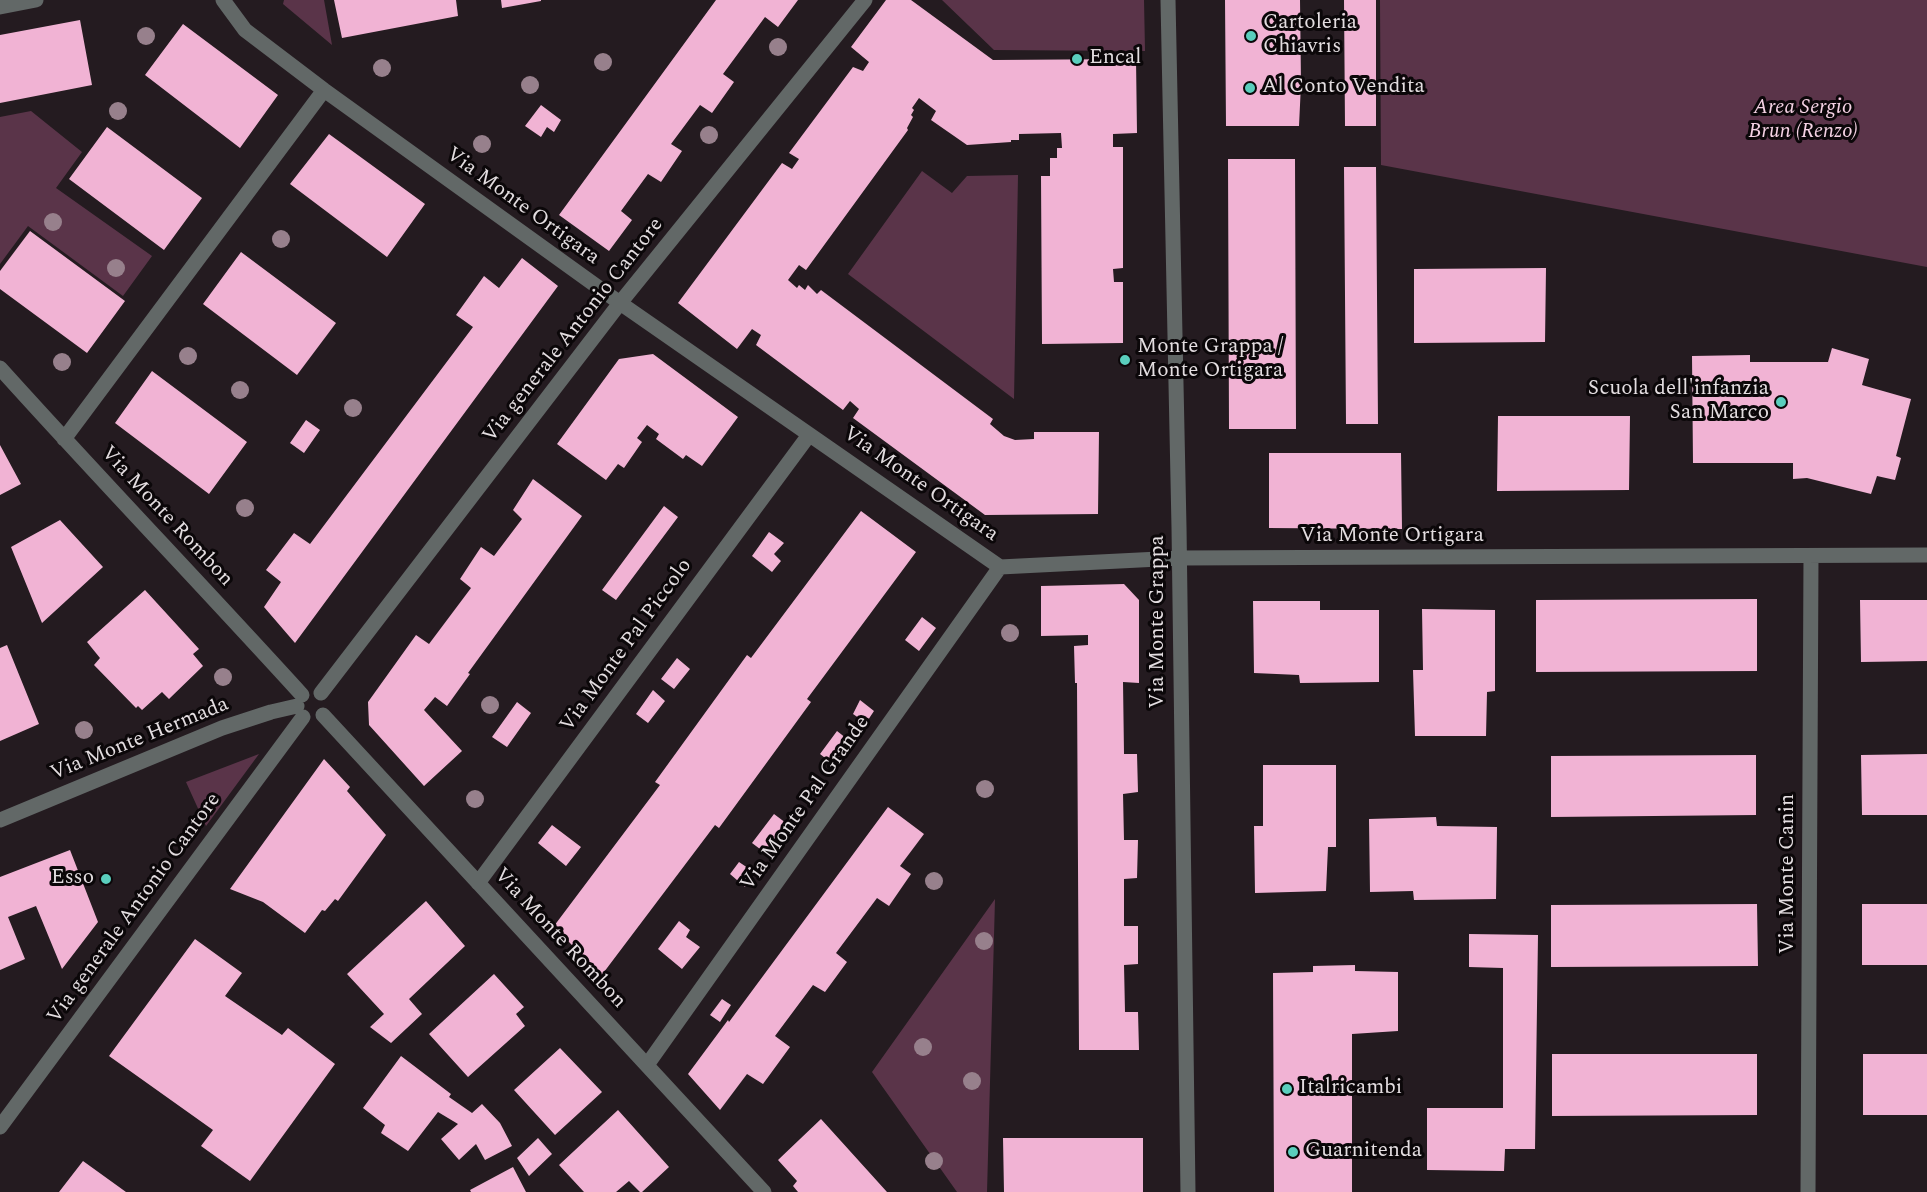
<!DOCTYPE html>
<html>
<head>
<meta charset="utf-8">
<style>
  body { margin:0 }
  canvas { display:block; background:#241b20 }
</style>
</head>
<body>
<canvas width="1927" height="1192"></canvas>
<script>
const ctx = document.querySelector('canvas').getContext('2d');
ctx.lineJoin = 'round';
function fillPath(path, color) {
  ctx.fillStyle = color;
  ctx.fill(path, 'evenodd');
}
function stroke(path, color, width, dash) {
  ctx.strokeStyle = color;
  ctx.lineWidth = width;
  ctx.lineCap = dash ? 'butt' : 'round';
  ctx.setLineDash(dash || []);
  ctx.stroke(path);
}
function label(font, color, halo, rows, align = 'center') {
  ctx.font = font + ' Spectral,serif';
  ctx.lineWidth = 6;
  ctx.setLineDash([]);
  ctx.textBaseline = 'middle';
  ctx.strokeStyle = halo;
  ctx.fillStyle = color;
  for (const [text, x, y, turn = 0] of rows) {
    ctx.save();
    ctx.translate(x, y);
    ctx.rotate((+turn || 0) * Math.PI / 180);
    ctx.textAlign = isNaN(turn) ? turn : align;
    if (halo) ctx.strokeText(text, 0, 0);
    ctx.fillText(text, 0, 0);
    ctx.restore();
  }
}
fillPath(new Path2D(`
  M284 0H324L332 45 283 4Z
  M942 0H1144L1145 51 994 50Z
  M1380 0H1927V267L1381 165Z
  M31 111 82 152 56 188 152 256 123 296 28 226 0 264V117Z
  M922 171 952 193 967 176 1018 175 1014 399 848 274Z
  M259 754 206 826 186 782Z
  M995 899 987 1192H957L872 1072Z`), '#5a3449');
fillPath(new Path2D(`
  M334 0H456L458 16 342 38Z
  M501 0H541V1L502 8Z
  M716 0H798L778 27 765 17 723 74 734 82 712 113 700 105 671 144 682 151 661 182 648 174 621 211 632 220 609 251 559 215Z
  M886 0H911L993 60 1136 59 1137 133 1113 134V147H1123V268L1113 269 1114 282H1123V343L1042 344 1041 176H1050V158H1057V148H1062L1061 133 1019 134V140H1011V142L967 145 931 120 936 111 919 98 912 108 914 110 911 115 913 117 907 128 908 130 806 270 799 265 788 280 797 288 799 285 805 290 808 285 817 294 821 290 993 419 990 424 1004 436 1015 440 1034 439V432H1099L1098 514 985 515 853 418 859 409 850 401 843 410 756 345 761 335 752 329 737 349 678 303 782 163 792 169 799 159 789 153 853 67 863 71 869 62 851 47Z
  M1225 0H1300L1301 84 1299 126H1226Z
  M1344 0H1376V126H1345Z
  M80 20 92 85 0 103V35Z
  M183 24 278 95 240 148 145 75Z
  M541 105 561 120 554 132 547 127 541 137 525 126Z
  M107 127 202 198 164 250 69 179Z
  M329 134 425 204 387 257 290 184Z
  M1228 159H1295L1296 429H1229Z
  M1344 167H1376L1378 424H1346Z
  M30 231 125 301 87 353 0 289V271Z
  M241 252 336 323 297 375 203 304Z
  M522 258 558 286 295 643 264 607 281 582 266 570 294 533 310 544 473 327 456 315 484 276 499 288Z
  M1546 268 1545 342 1414 343V269Z
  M1832 348 1869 359 1862 385 1911 399 1896 456 1901 458 1895 480 1877 476 1871 494 1807 478 1793 479V463H1693L1692 356 1750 355V362H1828Z
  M653 354 738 417 702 466 686 455 683 459 656 439 659 434 647 425 637 438 642 442 624 468 618 464 606 480 557 444 619 359Z
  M152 371 247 442 209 494 115 423Z
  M1498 416H1630L1629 490 1497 491Z
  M306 420 320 430 304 453 290 443Z
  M0 445 21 484 0 495Z
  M1269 453H1401L1402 529 1269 528Z
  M533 479 582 516 468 673 470 674 447 706 435 697 424 710 462 751 424 786 369 725 368 702 416 635 429 644 471 588 460 579 481 547 494 556 522 519 513 510Z
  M664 506 678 517 616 600 602 590Z
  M861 511 916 552 807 699 811 702 719 828 715 825 601 976 554 926 660 785 655 782 747 655 751 658Z
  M60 520 103 567 42 623 11 547Z
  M769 532 784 543 774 554 781 561 772 572 752 556Z
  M1124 584 1139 600V683L1123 682 1124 754H1137L1138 792 1123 794 1124 840H1138L1137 878 1124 879V926H1138V964L1124 965 1125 1012H1138L1139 1050H1079L1077 683H1075L1074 646 1088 645V635L1041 636V586Z
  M145 590 199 649 193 654 203 666 169 699 162 692 142 710 138 706 136 708 94 665 100 658 87 642Z
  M1757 599V671L1536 672V600Z
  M1860 600H1927V661L1861 662Z
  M1253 601H1320V610H1379V682L1300 683 1299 675 1254 673Z
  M1422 609 1495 610V691L1487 692 1486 736H1415L1413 670H1423Z
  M922 617 936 628 919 651 905 640Z
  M7 645 39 724 0 741V648Z
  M677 658 690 669 674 689 661 679Z
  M653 690 665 701 648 723 636 714Z
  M860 700 874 711 866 723 853 714Z
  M517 702 531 713 507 747 492 737Z
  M837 731 851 742 834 765 820 754Z
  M1927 754V815H1862L1861 755Z
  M1756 755V815L1551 817V756Z
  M324 759 350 787 347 791 386 835 338 901 335 899 325 911 322 910 305 933 263 902 230 889Z
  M1263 765H1336V847H1328L1326 891 1255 893 1254 826H1263Z
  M888 807 924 834 900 866 911 874 889 906 877 898 836 953 847 962 825 992 813 985 775 1036 790 1047 763 1084 747 1074 720 1110 688 1074 728 1020 729 1022Z
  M774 814 790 826 768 855 752 843Z
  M1436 817 1437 826 1497 827 1496 899 1414 900 1413 891 1370 892 1369 819Z
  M552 825 581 847 566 866 538 843Z
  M70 850 98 922 62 969 36 906 8 917 25 959 0 970V877Z
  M739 862 754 872 745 887 730 874Z
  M426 901 465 946 409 999 422 1014 391 1043 370 1027 384 1014 347 974Z
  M1757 904 1758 966 1551 967V905Z
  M1862 904H1927V965H1862Z
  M679 921 690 930 686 937 700 947 682 969 658 949Z
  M1469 934 1538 935 1535 1149H1505L1504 1171 1427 1170V1108H1503V968L1469 967Z
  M195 939 242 973 225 996 282 1035 288 1028 335 1064 250 1181 201 1146 213 1130 109 1056Z
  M1355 965V971L1398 972V1031L1352 1034V1192H1274L1273 973 1313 972V966Z
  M494 974 524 1007 516 1014 525 1026 468 1077 429 1034Z
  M722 999 731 1005 720 1022 710 1015Z
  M560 1048 602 1092 555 1135 514 1090Z
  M1552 1054H1757V1115L1552 1116Z
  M1863 1054H1927V1115H1863Z
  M401 1056 451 1094 449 1097 472 1113 482 1104 500 1123 512 1146 485 1160 476 1144 459 1160 441 1139 458 1124 438 1112 408 1151 381 1133 385 1125 363 1108Z
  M618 1110 669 1167 642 1192H640L629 1181 616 1192H584L559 1165Z
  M821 1119 887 1192H798L793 1186 797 1181 778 1160Z
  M538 1138 552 1154 529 1176 517 1158Z
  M1003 1138H1143V1192H1004Z
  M83 1161 126 1192H59Z
  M513 1167 526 1192H471L470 1190Z`), '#f1b3d4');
stroke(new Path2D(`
  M223 0 245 30 324 90 620 303 1000 567 1179 558 1927 555
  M1168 0 1179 527 1188 1192
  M0 7 36 0
  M0 368C99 478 202 585 302 695
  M64 439 324 90
  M321 693 620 303 865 0
  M323 715 764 1192
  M0 820 222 728 271 712 297 706
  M478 883 809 435
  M647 1065 1000 567
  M0 1127 303 717
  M1808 1192 1811 556`), '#626867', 15);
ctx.fillStyle = '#97808c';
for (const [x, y] of [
  [146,36],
  [778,47],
  [603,62],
  [382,68],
  [530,85],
  [118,111],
  [709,135],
  [482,144],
  [53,222],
  [281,239],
  [116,268],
  [188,356],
  [62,362],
  [240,390],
  [353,408],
  [245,508],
  [1010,633],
  [223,677],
  [490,705],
  [84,730],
  [985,789],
  [475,799],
  [934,881],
  [984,941],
  [923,1047],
  [972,1081],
  [934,1161]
]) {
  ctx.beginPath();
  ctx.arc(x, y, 9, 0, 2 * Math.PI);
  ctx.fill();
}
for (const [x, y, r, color] of [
  [1251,36,6,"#5acebd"],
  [1077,59,6,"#5acebd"],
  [1250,88,6,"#5acebd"],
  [1125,360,6,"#5acebd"],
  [1781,402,6,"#5acebd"],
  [106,879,6,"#5acebd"],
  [1287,1089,6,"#5acebd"],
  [1293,1152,6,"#5acebd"]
]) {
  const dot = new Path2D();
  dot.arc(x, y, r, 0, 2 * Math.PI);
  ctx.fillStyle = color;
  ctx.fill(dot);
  stroke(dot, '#0b0709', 2);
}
label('21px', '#e3dde0', '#0b0709', [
  ["Cartoleria",1263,24],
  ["Chiavris",1263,48],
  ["Encal",1089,59],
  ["Al Conto Vendita",1262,88],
  ["Monte Grappa /",1137,348],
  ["Monte Ortigara",1137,372],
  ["Scuola dell'infanzia",1769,390,"right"],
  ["San Marco",1769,414,"right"],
  ["Esso",94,879,"right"],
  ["Italricambi",1299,1089],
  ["Guarnitenda",1305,1152]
], 'left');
label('italic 21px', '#f5d2e4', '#0b0709', [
  ["Area Sergio",1803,109],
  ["Brun (Renzo)",1803,133]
]);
label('21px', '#e3dde0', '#0b0709', [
  ["Via Monte Ortigara",522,207,36],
  ["Via generale Antonio Cantore",574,331,-52],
  ["Via Monte Ortigara",920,485,35],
  ["Via Monte Rombon",166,517,47],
  ["Via Monte Ortigara",1392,537],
  ["Via Monte Grappa",1159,622,-90],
  ["Via Monte Pal Piccolo",627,646,-54],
  ["Via Monte Hermada",140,740,-22],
  ["Via Monte Pal Grande",806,804,-55],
  ["Via Monte Canin",1789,874,-90],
  ["Via generale Antonio Cantore",135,909,-54],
  ["Via Monte Rombon",559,939,47]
]);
</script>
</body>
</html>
